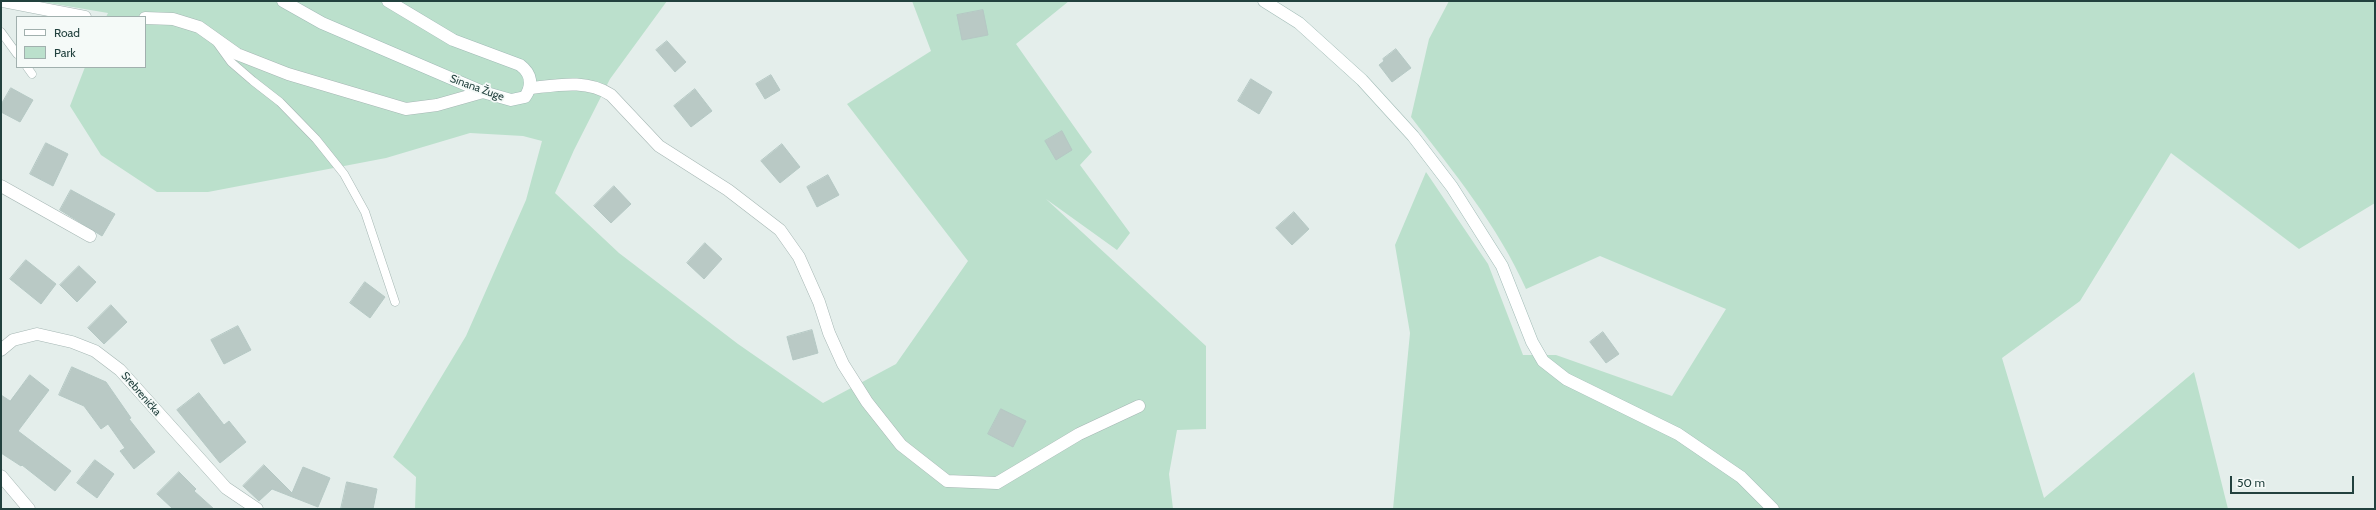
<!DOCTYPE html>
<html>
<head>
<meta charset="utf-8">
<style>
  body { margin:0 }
  #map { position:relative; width:2376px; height:510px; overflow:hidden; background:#e4eeeb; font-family:Cabin,sans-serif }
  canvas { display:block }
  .frame { position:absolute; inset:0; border:2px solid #22413e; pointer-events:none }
  .legend { position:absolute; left:16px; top:16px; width:130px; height:52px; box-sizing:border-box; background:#f5faf8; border:1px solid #a1b0ae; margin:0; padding:5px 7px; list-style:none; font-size:12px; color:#22413e }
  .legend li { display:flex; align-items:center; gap:8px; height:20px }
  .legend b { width:20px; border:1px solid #a1b0ae }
  .scale { position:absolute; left:2230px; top:476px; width:124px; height:18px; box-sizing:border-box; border:2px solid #22413e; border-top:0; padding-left:5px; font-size:12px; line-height:14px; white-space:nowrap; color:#22413e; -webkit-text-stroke:3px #f5faf8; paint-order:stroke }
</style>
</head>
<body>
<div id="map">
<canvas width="2376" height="510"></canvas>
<div class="frame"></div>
<ul class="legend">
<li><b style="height:5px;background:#fff"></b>Road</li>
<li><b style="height:11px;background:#bbe0cc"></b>Park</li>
</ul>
<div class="scale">50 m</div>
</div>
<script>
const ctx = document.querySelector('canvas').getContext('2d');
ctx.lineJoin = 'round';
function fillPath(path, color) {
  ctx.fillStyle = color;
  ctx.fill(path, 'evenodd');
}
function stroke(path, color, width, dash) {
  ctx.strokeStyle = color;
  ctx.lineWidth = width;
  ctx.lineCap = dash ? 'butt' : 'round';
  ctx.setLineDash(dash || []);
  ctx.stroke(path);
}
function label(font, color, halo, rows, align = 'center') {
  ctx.font = font + ' Cabin,sans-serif';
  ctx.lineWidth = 3.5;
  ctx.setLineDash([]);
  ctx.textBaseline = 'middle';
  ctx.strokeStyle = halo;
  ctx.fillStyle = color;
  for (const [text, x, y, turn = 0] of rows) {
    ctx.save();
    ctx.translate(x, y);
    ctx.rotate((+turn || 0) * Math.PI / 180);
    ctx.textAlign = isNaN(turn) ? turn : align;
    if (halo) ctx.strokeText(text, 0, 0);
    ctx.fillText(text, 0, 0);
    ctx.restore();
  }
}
fillPath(new Path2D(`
  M37 1H667L610 79 574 150 555 193 619 253 738 344 823 403 896 364 968 261 847 104 931 51 912 1H1069L1016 44 1092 152 1080 165 1130 233 1117 250 1046 199 1206 346V429L1177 430 1169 474 1173 509H415L416 477 393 457 466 336 526 200 542 141 523 136 470 133 386 158 208 192H157L101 155 70 106 85 67H145V17H106L108 13Z
  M1449 1H2375V203L2299 249 2171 153 2080 301 2002 358 2044 498 2194 372 2228 509H1393L1410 333 1395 245 1426 172 1488 264 1523 355H1556L1672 396 1726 309 1600 256 1526 289C1498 226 1453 171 1411 117L1429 39Z`), '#bbe0cc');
const building = new Path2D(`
  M983 10 988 35 962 40 957 15Z
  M667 41 686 62 675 72 656 50Z
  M1396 49 1411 68 1392 82 1379 65 1384 61 1383 59Z
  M771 75 780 90 765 99 756 84Z
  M1251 79 1272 92 1259 114 1238 101Z
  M11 88 33 100 20 122 1 112V105Z
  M695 89 712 111 691 127 674 106Z
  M1062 131 1072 150 1056 160 1045 141Z
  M46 143 68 154 53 186 30 174Z
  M782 144 800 167 780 183 761 161Z
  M828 175 839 195 817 207 807 187Z
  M614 186 631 204 611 223 594 206Z
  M71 190 115 214 102 236 60 210Z
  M1294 212 1309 229 1292 245 1276 228Z
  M705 243 722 259 704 279 687 263Z
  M26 260 56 284 41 304 10 279Z
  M79 266 96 282 77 302 60 285Z
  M365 282 385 297 370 318 350 303Z
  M111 305 127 322 104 344 88 328Z
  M238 326 251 350 224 364 211 340Z
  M812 330 818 353 793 360 787 337Z
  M1603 332 1619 354 1606 363 1590 342Z
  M72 367 106 382 131 418 129 419 155 452 134 469 120 451 125 448 108 424 101 429 84 406 59 395Z
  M30 375 49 390 18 431 71 471 55 491 22 465 21 466 1 453V395L10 401Z
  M199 393 224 425 229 421 246 442 220 463 177 410Z
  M1001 409 1026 421 1013 447 988 434Z
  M95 460 114 474 97 498 77 483Z
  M264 465 292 493 303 467 330 478 318 507 272 489 259 501 243 486Z
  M179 472 196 489 194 491 214 509H173L157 494Z
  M347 482 377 489 373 509H341Z`);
fillPath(building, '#b9c9c5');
stroke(building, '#b5c8c4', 1);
const service = new Path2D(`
  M1 32 17 54
  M218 44 231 62 253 81 280 102 316 139 344 174 365 212 395 302
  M27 67 32 74`);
const minor = new Path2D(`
  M3 1 85 17
  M145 18 173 19 199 27 237 54 288 74 406 109 437 105 483 92
  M531 88C558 85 587 79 611 95L659 146 728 190 780 230 799 257 819 302 829 333 843 364 867 402 901 445 947 481 997 483 1079 434 1139 406
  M1 186 90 236
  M1 350 13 340 37 334 72 342 95 351 120 370 226 488 257 509
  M1 476 29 509`);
const secondary = new Path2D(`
  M283 1 322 23 483 92 511 100 525 97C533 85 532 74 520 65L453 40 388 1
  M1264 1 1299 23 1362 80 1413 136 1452 187 1502 266 1532 342 1543 361 1566 379 1678 434 1741 477 1773 509`);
stroke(service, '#a6b7b4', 9);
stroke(minor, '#a6b7b4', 13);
stroke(secondary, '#a1bbb6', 13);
stroke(service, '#fff', 8);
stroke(minor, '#fff', 12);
stroke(secondary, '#fff', 12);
label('11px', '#22413e', '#f5faf8', [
  ["Sinana Žuge",477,88,20],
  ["Srebrenička",141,394,49]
]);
</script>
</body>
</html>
